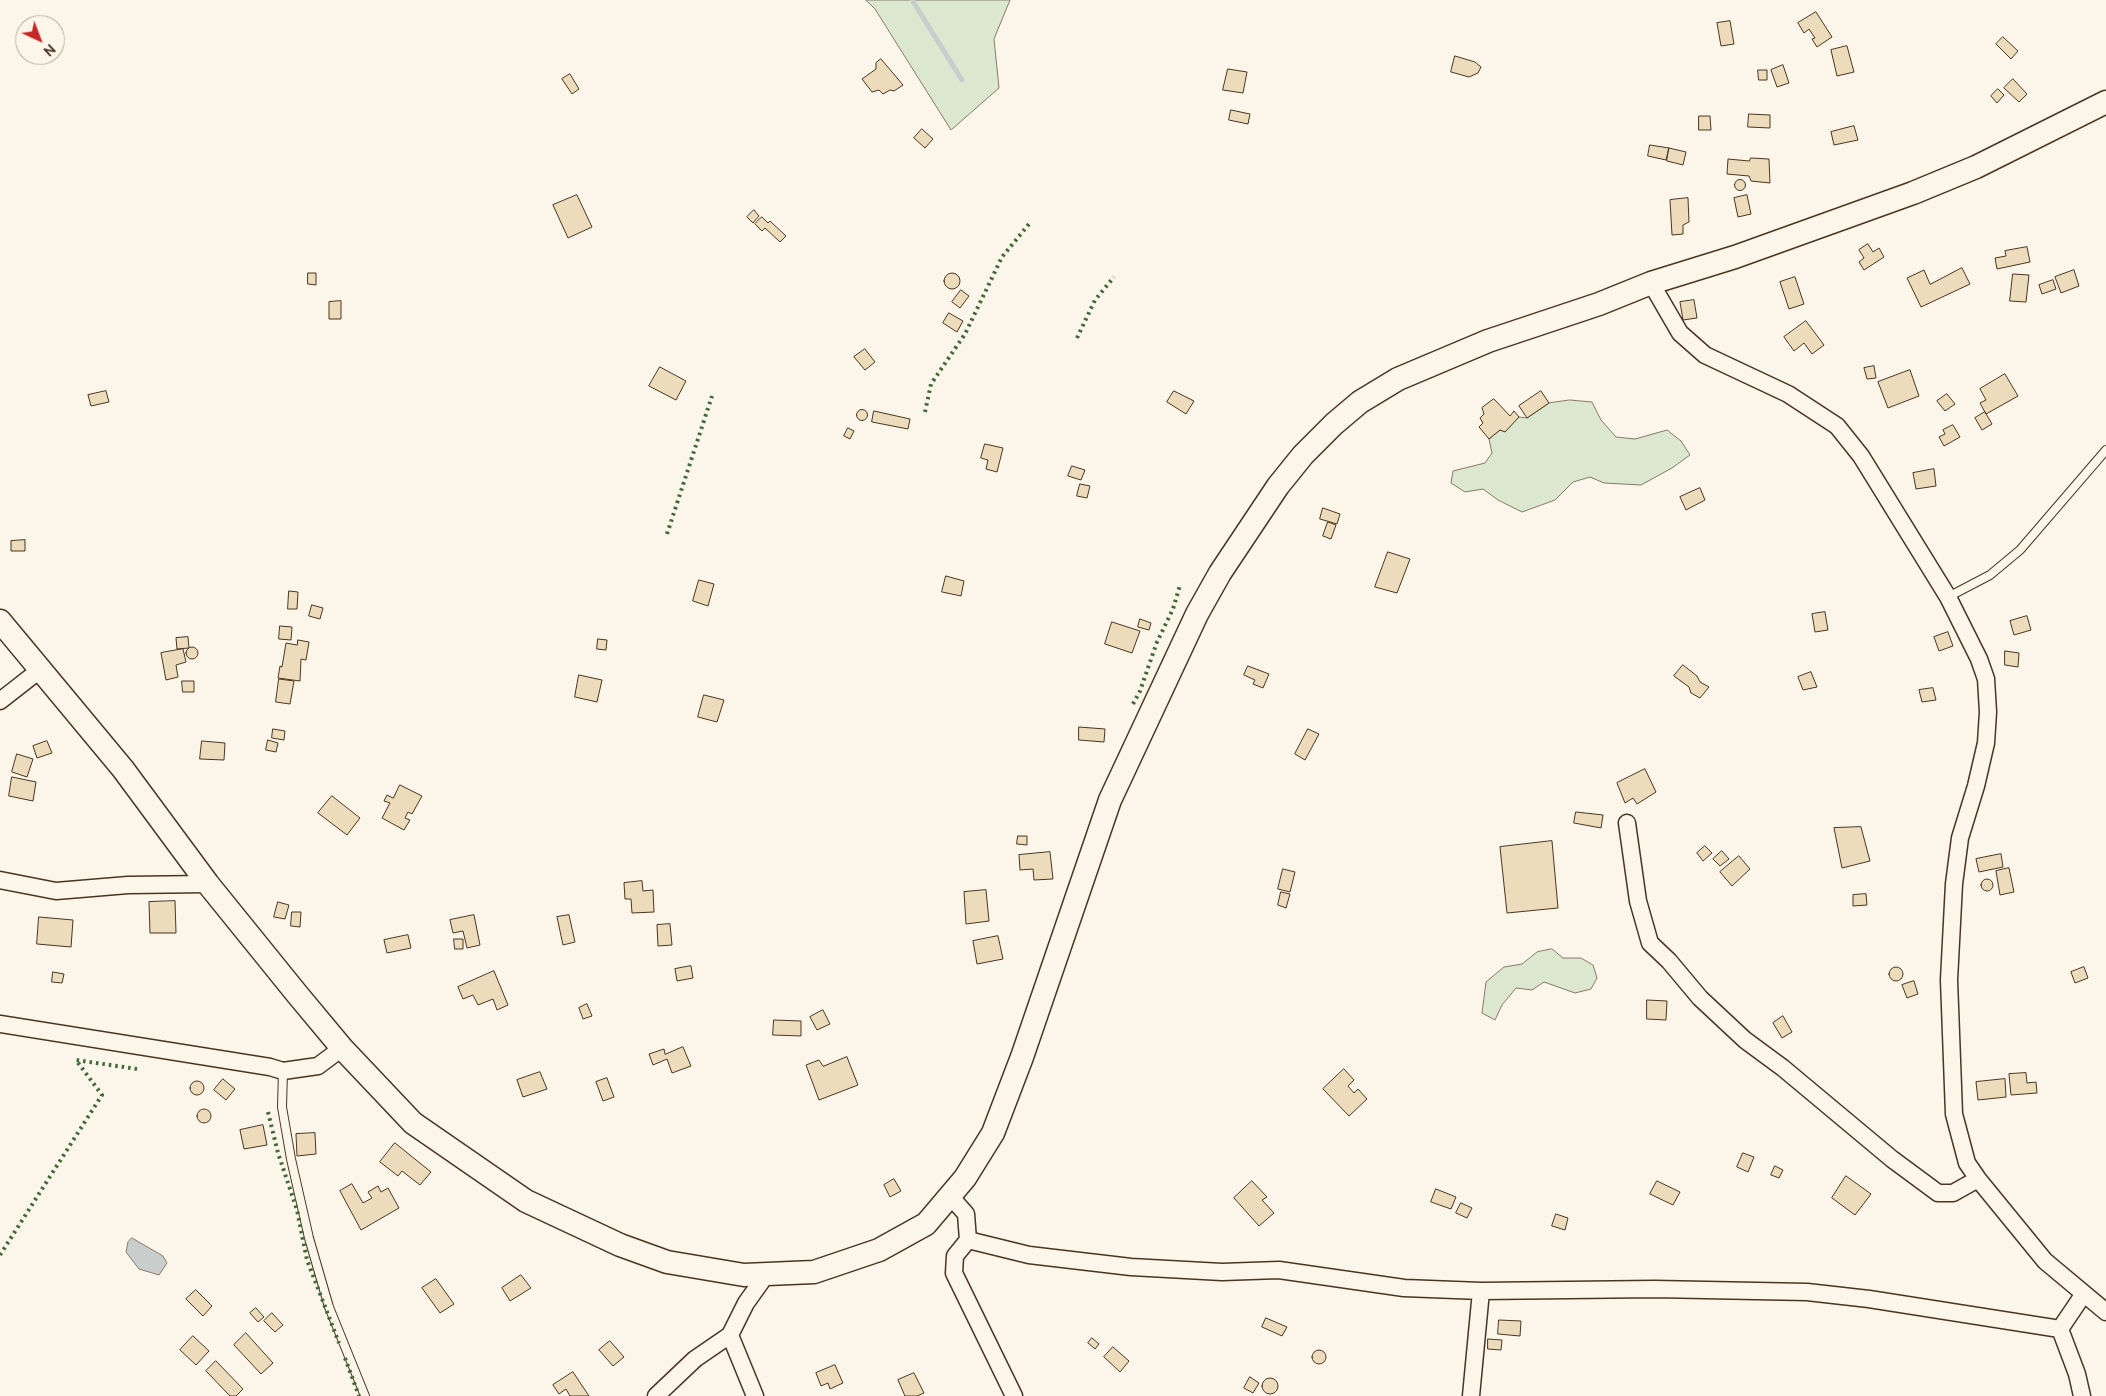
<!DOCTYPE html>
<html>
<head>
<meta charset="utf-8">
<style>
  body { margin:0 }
  #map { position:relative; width:2106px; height:1396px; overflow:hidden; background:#fbf6e9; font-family:Ubuntu,sans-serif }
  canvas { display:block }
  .north { position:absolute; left:15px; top:15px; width:50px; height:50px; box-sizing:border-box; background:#fbf6e9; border:1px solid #b4a999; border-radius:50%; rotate:137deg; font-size:14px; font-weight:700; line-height:20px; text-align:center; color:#4a3520 }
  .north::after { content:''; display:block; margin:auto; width:18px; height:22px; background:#c62828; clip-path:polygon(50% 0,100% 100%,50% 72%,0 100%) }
</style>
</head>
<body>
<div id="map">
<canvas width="2106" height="1396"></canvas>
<div class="north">N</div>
</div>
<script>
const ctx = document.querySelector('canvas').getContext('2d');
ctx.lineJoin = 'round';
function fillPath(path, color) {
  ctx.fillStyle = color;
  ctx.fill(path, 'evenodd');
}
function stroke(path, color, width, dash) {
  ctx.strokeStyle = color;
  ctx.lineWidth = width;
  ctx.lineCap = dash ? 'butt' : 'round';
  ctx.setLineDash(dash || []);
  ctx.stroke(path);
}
const green = new Path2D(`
  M866 0H1010L994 39 999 88 951 130 875 9Z
  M1570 400 1592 402 1601 420 1616 437 1635 439 1667 430 1681 441 1690 455 1672 468 1641 485 1604 483 1590 477 1573 482 1555 500 1522 512 1498 500 1483 489 1465 492 1451 483 1453 471 1485 463 1492 453 1489 439 1500 430 1505 431 1519 417 1527 418 1549 403Z
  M1552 949 1563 958H1581L1593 965 1597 978 1591 989 1575 993 1544 982 1532 990 1516 988 1502 1005 1495 1020 1482 1013 1486 982 1504 967 1522 964 1537 952Z`);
fillPath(green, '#dce7d0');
stroke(green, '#887966', 1);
const water = new Path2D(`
  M132 1238 163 1256 167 1263 159 1275 139 1269 126 1252 128 1242Z`);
fillPath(water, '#c9cecd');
stroke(water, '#887966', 1);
stroke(new Path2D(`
  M912 0 962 80`), '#c9cecd', 5);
const building = new Path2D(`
  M1816 12 1832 37 1817 47 1812 39 1815 38 1809 29 1804 33 1798 23Z
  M1730 21 1734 44 1721 46 1717 23Z
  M2003 37 2018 51 2011 59 1996 44Z
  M1847 46 1854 72 1837 76 1831 50Z
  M1455 56 1475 62 1481 67 1478 73 1469 77 1451 72Z
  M881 59 903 85 894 91 890 90 883 94 879 90 872 92 862 79 876 69V63Z
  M1783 65 1789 83 1777 87 1771 70Z
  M1228 69 1247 72 1243 93 1223 90Z
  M1758 70H1767V80H1759Z
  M570 74 579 89 572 94 562 79Z
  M2013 79 2027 94 2019 102 2004 88Z
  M1998 89 2004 95 1997 103 1991 96Z
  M1231 110 1250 114 1248 124 1229 120Z
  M1749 114 1770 115V128L1748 127Z
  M1699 116H1710L1711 130H1699Z
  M1854 126 1858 140 1834 145 1831 132Z
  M922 129 933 139 925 148 914 138Z
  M1650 145 1669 148 1666 160 1648 156Z
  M1669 148 1686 152 1683 165 1667 161Z
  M1751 158 1769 159 1770 183 1751 181 1749 176 1727 174 1728 159 1749 161Z
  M1734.5 185a5.5 5.5 0 1 1 11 0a5.5 5.5 0 1 1-11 0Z
  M577 195 592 227 568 238 553 205Z
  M1747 195 1751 214 1738 217 1734 198Z
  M1688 198 1689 222 1683 225V234L1672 235 1670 200Z
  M754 210 759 216 753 223 747 217Z
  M762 217 768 223 770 221 786 236 780 242 765 228 762 231 755 224Z
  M1868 244 1873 252 1879 248 1884 257 1864 270 1859 262 1864 258 1859 250Z
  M2027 247 2030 262 1997 269 1995 258 2006 256 2005 251Z
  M1962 268 1970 284 1921 307 1907 278 1924 270 1930 284Z
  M2074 270 2079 286 2061 293 2055 277Z
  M308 273H316V285L308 284Z
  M944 281a8 8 0 1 1 16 0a8 8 0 1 1-16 0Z
  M2013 274 2029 275 2026 302 2010 301Z
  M1795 277 1804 304 1789 309 1780 282Z
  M2053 280 2056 289 2042 294 2039 285Z
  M961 290 969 296 960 308 952 302Z
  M1694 300 1697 318 1683 320 1680 302Z
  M341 301V319H329V302Z
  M949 313 963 321 957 332 943 323Z
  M1806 321 1824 345 1812 354 1804 343 1794 351 1784 337Z
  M865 349 875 362 865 370 854 357Z
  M1874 366 1876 378 1867 379 1864 368Z
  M660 367 686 381 676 400 649 386Z
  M1910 370 1919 396 1888 408 1878 382Z
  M2005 374 2018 396 1986 414 1980 403 1986 400 1980 389Z
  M106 391 109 402 91 406 88 395Z
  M1174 391 1194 401 1186 414 1167 402Z
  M1541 391 1549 403 1527 418 1519 406Z
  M1947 394 1955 404 1945 411 1937 401Z
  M1494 399 1510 416 1514 411 1519 417 1505 432 1500 430 1489 439 1479 427 1483 423 1480 418 1484 414 1482 408Z
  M856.5 415a5.5 5.5 0 1 1 11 0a5.5 5.5 0 1 1-11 0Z
  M874 411 910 419 908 429 872 422Z
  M1985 412 1992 424 1982 430 1975 418Z
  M1953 425 1960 437 1944 446 1939 437 1945 434 1943 430Z
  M848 428 854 431 850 439 844 436Z
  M985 444 1003 448 997 472 986 469 988 460 981 458Z
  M1072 466 1085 470 1081 480 1068 476Z
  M1934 469 1936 486 1916 489 1913 473Z
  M1080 484 1090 486 1087 498 1077 496Z
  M1700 488 1705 500 1686 510 1680 497Z
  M1323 508 1340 514 1337 524 1320 519Z
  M1328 522 1336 525 1331 539 1323 536Z
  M25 540V551H11V541Z
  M1388 552 1410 559 1397 593 1375 587Z
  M946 576 964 581 961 596 942 592Z
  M699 580 714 584 708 606 693 601Z
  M289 591 298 592 297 609H288Z
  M312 605 323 608 320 619 309 616Z
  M1825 612 1828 630 1815 632 1812 614Z
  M2027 616 2031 630 2014 635 2010 621Z
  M1140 619 1151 623 1149 630 1138 627Z
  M1112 622 1140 631 1132 653 1105 644Z
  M280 626 292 627 291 640 279 639Z
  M1948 632 1953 646 1939 651 1934 637Z
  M188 637 189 648 177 649 176 638Z
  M598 639 607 640 606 650 597 649Z
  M298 640 309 642 306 660 301 659 300 681 278 678 280 666 282 667 286 643 297 645Z
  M186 653a6 6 0 1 1 12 0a6 6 0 1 1-12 0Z
  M183 649 186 662 176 665 178 677 166 680 161 653Z
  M2005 651 2019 653 2018 667 2005 665Z
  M1683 665 1697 676 1700 682 1709 687 1700 698 1691 693 1689 687 1674 676Z
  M1248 666 1269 674 1263 688 1253 684 1255 680 1244 675Z
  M1811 672 1817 687 1803 690 1798 677Z
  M579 675 602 680 597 702 575 697Z
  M279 679 294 681 290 704 276 702Z
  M182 681H194V692H183Z
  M1933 688 1936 700 1922 702 1919 690Z
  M704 695 724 700 717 722 698 717Z
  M1079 727 1105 729 1104 742 1079 740Z
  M273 729 285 731 284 740 272 738Z
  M1308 729 1319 734 1305 760 1295 754Z
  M268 740 278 743 276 752 266 750Z
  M47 741 52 753 37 758 33 746Z
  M202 741 225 743 224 760 200 759Z
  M17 754 33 759 27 777 12 772Z
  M1645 769 1656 792 1637 804 1633 798 1625 803 1617 783Z
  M12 777 36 782 33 801 9 796Z
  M400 785 422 796 412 814 408 812 405 818 410 820 404 830 382 818 390 803 384 801 387 795 393 798Z
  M332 796 360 818 347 835 318 813Z
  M1576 812 1603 815 1601 828 1574 823Z
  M1861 827 1870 861 1842 868 1834 828Z
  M1018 836H1027V845L1017 844Z
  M1552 841 1558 908 1507 913 1500 847Z
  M1705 846 1712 853 1703 861 1697 853Z
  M1722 851 1729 859 1720 866 1713 859Z
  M1050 852 1053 879 1034 880 1033 869 1020 870 1019 855Z
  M2001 854 2003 867 1979 872 1976 859Z
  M1739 856 1750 869 1732 886 1720 872Z
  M2009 868 2014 892 2000 895 1996 871Z
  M1283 869 1295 872 1290 892 1278 889Z
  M1981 885a6 6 0 1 1 12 0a6 6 0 1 1-12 0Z
  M642 881 643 891 653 890 654 912 632 913 631 899H625L624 883Z
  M986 890 989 921 966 924 964 892Z
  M1281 892 1290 894 1286 908 1278 905Z
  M1866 894 1867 905 1853 906V895Z
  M175 901 176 933H150L149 902Z
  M278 902 289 905 285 919 274 917Z
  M292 912H301L300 927 291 926Z
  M474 915 480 945 467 948 463 931 453 933 450 920Z
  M569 915 575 942 563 945 557 917Z
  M39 917 73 920 71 947 37 944Z
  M670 924 672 945 658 946 657 925Z
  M408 935 411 948 387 953 384 940Z
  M998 936 1003 959 977 964 973 941Z
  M454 939H463V949H455Z
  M691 966 693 978 677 981 675 969Z
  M2084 967 2088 978 2075 983 2071 972Z
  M1889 974a7 7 0 1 1 14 0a7 7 0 1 1-14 0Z
  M494 971 508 1005 497 1010 493 999 478 1005 473 995 463 999 458 987Z
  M53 972 64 974 62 983 52 982Z
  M1914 981 1918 994 1907 998 1902 985Z
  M1647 1000 1667 1001 1666 1020 1647 1019Z
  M587 1004 592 1016 583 1019 579 1008Z
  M823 1010 830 1024 817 1030 810 1017Z
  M1783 1016 1792 1032 1782 1038 1773 1023Z
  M774 1020 801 1021V1036L773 1035Z
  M683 1047 691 1066 672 1073 667 1059 653 1065 649 1054 664 1049 665 1054Z
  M847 1057 858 1085 819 1100 806 1065 819 1060 823 1066Z
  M1344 1069 1354 1080 1348 1086 1354 1093 1358 1089 1367 1099 1349 1116 1323 1089Z
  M540 1072 547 1089 523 1097 517 1080Z
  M2026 1073 2027 1083 2036 1082 2037 1093 2011 1095 2009 1074Z
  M607 1078 614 1097 603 1101 596 1082Z
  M223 1079 235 1089 226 1100 214 1090Z
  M2005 1079 2006 1097 1978 1100 1976 1082Z
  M190 1088a7 7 0 1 1 14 0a7 7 0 1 1-14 0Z
  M197 1116a7 7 0 1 1 14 0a7 7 0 1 1-14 0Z
  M263 1125 267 1145 244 1149 240 1130Z
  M315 1133 316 1154 297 1156 296 1134Z
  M395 1143 431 1172 420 1185 402 1171 398 1176 380 1162Z
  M1743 1153 1754 1157 1748 1172 1737 1167Z
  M1775 1166 1783 1170 1779 1178 1771 1175Z
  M1846 1176 1871 1194 1855 1215 1832 1198Z
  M894 1179 901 1191 890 1197 884 1185Z
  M1252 1181 1267 1197 1262 1200 1274 1213 1259 1226 1234 1198Z
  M1657 1181 1680 1192 1673 1205 1650 1194Z
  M352 1184 363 1203 372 1198 368 1192 378 1186 381 1192 388 1188 399 1208 361 1230 340 1191Z
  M1436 1189 1456 1197 1451 1209 1431 1202Z
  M1461 1203 1472 1208 1467 1218 1456 1213Z
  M1556 1214 1568 1218 1565 1230 1552 1226Z
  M521 1275 531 1288 510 1301 502 1288Z
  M436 1279 454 1304 440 1313 422 1288Z
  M196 1290 212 1306 203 1316 186 1299Z
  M256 1308 264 1317 258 1322 250 1313Z
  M272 1313 283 1325 275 1332 264 1321Z
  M1266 1318 1287 1327 1282 1336 1262 1327Z
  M1499 1320 1521 1321 1520 1336 1498 1334Z
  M246 1333 273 1363 261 1374 234 1345Z
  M193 1336 209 1351 196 1365 180 1350Z
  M1092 1338 1099 1344 1095 1349 1088 1343Z
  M1488 1339 1502 1340 1501 1350 1488 1349Z
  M610 1341 624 1357 613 1366 599 1350Z
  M1113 1347 1129 1361 1120 1372 1104 1357Z
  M1312 1357a7 7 0 1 1 14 0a7 7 0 1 1-14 0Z
  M216 1361 243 1389 236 1396H230L206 1371Z
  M835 1365 843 1383 830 1389 828 1383 821 1386 816 1373Z
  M573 1372 589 1396H570L566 1389 559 1394 553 1385Z
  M914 1373 924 1393 917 1396H905L898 1380Z
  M1250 1377 1259 1383 1253 1393 1244 1388Z
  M1262 1386a8 8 0 1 1 16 0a8 8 0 1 1-16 0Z`);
fillPath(building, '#ecdcbc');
stroke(building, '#4a3520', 1);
const service = new Path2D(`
  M1948 597 1990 575 2020 550 2106 450
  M283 1071 282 1107 291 1159 309 1238 329 1307 365 1396`);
const minor = new Path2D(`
  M1651 283 1680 333 1705 355 1788 394 1837 426 1861 456 1948 597 1979 659 1986 679 1988 712 1986 743 1976 786 1960 838 1954 884 1949 980 1954 1114 1967 1163 1978 1179 2045 1261 2106 1312
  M0 701 41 669
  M1627 823 1638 901 1650 943 1669 961 1700 998 1745 1040 1783 1068 1892 1159 1938 1193H1953L1978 1179
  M0 880 56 891 128 885 208 884
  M0 1024 270 1067 283 1071 318 1066 342 1048
  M951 1197 966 1214 968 1240 1029 1255 1131 1267 1222 1272 1279 1270 1404 1288 1481 1291 1655 1289 1807 1292 1869 1299 2060 1329 2083 1295
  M968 1240 955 1256 954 1273 1014 1396
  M2060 1329 2077 1374 2082 1396
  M730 1335 755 1396
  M656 1396 695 1359 730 1335 746 1303 766 1275
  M1471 1396 1481 1291`);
const secondary = new Path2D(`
  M0 621 123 769 208 884 297 994 342 1048 413 1123 526 1201 620 1245 667 1262 744 1275 814 1272 879 1250 926 1224 965 1178 993 1133 1022 1057 1110 800 1197 614 1220 573 1278 486 1303 455 1334 424 1360 402 1398 379 1488 341 1599 304 1651 283 1735 257 1913 193 1976 167 2106 102`);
stroke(service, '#4a3520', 10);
stroke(minor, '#4a3520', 19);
stroke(secondary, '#4a3520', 25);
stroke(service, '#fbf6e9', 8);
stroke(minor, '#fbf6e9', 16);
stroke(secondary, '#fbf6e9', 22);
stroke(new Path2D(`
  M1077 338 1095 300 1114 277
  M925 412 931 384 965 334 1002 257 1029 224
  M667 534 712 396
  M1133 704 1140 691 1157 642 1173 609 1180 585
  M268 1112 278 1153 297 1210 307 1260 339 1343
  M0 1255 102 1095 76 1060 137 1069
  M345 1358 359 1396`), '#436837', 4, [2.5, 4]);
</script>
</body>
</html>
